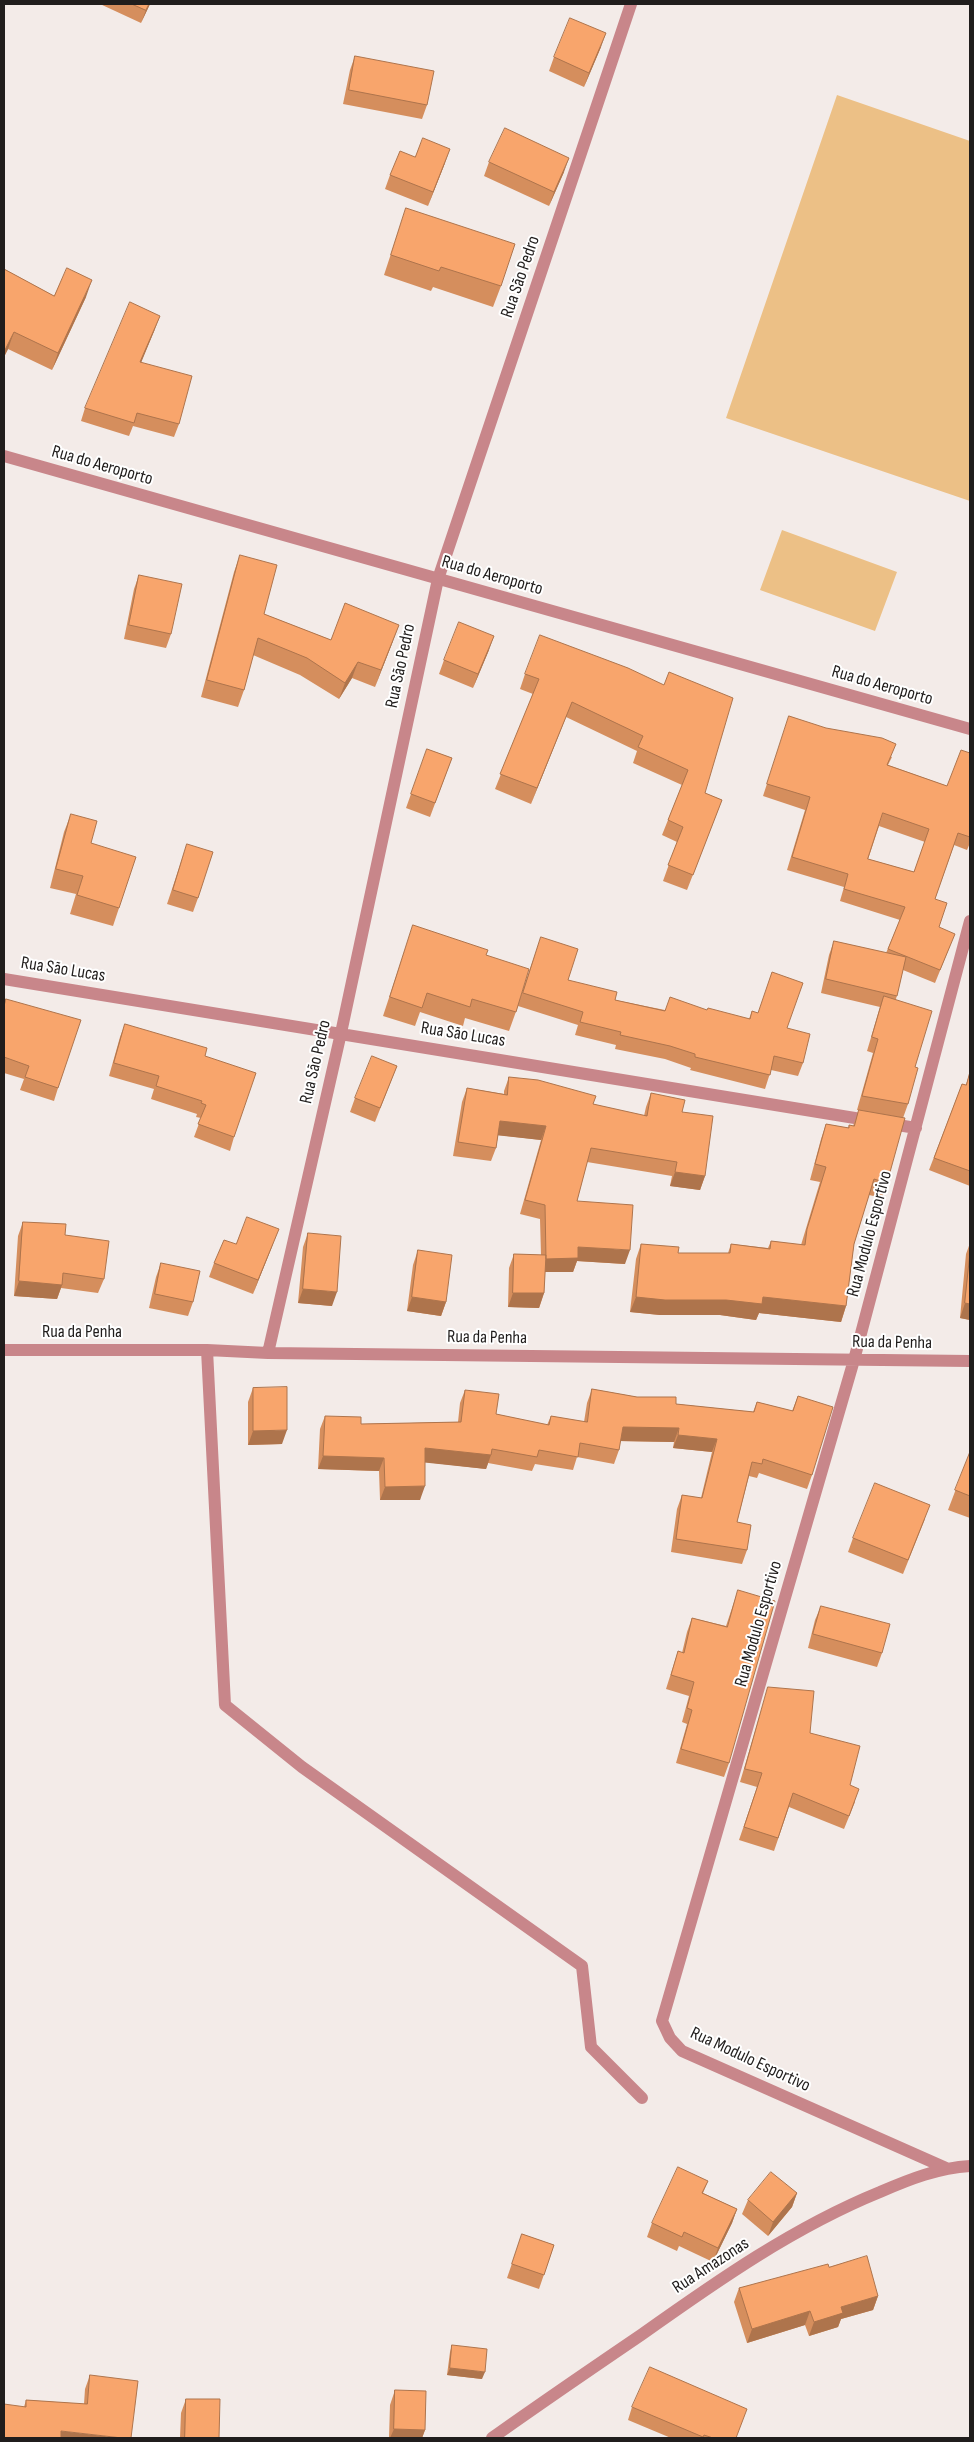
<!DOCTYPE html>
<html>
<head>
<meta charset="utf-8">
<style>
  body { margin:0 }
  #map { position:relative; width:974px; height:2442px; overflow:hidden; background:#f3ebe8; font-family:"Sofia Sans Condensed",sans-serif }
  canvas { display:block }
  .frame { position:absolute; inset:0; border:5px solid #201d1c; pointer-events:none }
</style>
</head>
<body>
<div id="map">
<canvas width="974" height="2442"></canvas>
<div class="frame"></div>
</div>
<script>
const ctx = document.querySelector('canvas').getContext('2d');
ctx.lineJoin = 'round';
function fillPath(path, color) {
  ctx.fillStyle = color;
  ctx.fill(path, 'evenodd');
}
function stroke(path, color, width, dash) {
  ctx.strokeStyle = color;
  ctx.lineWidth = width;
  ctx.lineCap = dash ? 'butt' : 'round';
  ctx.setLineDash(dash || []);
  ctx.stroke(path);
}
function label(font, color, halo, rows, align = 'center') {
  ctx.font = font + ' "Sofia Sans Condensed",sans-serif';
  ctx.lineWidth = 4;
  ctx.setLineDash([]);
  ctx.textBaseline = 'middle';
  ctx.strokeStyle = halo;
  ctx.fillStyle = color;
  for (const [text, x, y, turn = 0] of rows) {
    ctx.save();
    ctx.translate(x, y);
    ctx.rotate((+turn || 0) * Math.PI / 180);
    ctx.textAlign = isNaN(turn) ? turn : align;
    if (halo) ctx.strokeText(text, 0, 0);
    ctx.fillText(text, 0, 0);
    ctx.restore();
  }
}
fillPath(new Path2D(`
  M837 95 970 141V501L726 418Z
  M782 530 897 572 875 631 760 590Z`), '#ecc086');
stroke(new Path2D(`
  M4 456 970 729
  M4 979 916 1128
  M4 1350H207L268 1353 970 1361
  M207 1350 225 1705 302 1767 582 1966 591 2047 642 2098
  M268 1353 341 1033 438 579 631 4
  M946 2168 682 2051 670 2038 662 2021 854 1360 970 921
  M492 2438C541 2403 591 2369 641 2335 717 2281 794 2227 880 2192 910 2179 938 2168 970 2166`), '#c8868a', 12);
fillPath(new Path2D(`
  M100 4H150L141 23Z
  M601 47 584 87 549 71 554 57Z
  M355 56 427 105 422 119 343 104 350 70Z
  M415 157 445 163 428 206 385 189 390 175Z
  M489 162 564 172 549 206 484 176Z
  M406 208 501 286 493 307 433 287 431 291 384 275Z
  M4 269 54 296 86 297 52 370 8 349 4 357Z
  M155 329 141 362 179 424 174 437 133 426 129 436 81 421 85 408Z
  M240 555 264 614 331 640 393 641 375 687 352 678 339 699 300 675 253 655 244 690 238 707 201 697 234 572Z
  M139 575 171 634 166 648 124 639 134 589Z
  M489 650 473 688 439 674 444 660Z
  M628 668 705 793 722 800 687 890 663 881 677 842 662 835 682 785 633 763 637 751 566 717 531 804 495 789 533 694 520 689 525 674Z
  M789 716 892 757 888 765 947 786 970 753V843L967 850 954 845 935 899 939 927 950 946 935 983 903 970 896 999 915 1067 908 1104 903 1118 887 1183 882 1198 869 1195 854 1244 846 1306 841 1322 759 1313 756 1320 720 1315H660L630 1312 636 1259 641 1244 678 1253H728L731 1244 768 1248 771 1241 801 1245 820 1182 810 1180 821 1139 826 1124 848 1128 849 1125 853 1126 859 1110H857L873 1053 867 1051 880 1007 821 993 829 955 834 941 886 953 900 920 840 901 844 887 787 870 805 810 763 796ZM879 826 925 842 914 872 868 859Z
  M427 749 452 758 430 817 406 808Z
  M71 814 91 843 119 908 113 926 70 914 76 894 50 888 64 832Z
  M187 844 198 898 193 912 167 904Z
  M413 925 486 955 520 998 541 937 568 980 615 1000 665 1010H707L749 1019 752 1011 787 1028 803 1063 798 1076 771 1070 765 1089 690 1070 691 1068 665 1059 615 1049 616 1045 575 1035 578 1025 518 1006 509 1031 465 1018 463 1026 420 1012 415 1026 383 1016Z
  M6 999 58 1088 54 1101 20 1090 24 1079 4 1073V1005Z
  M125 1024 205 1056 234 1137 230 1151 194 1137 201 1118 196 1117 197 1114 151 1099 154 1089 109 1076 120 1037Z
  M397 1066 375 1122 350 1112 355 1098Z
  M970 1072V1186L929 1170 962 1084 966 1085Z
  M509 1077 593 1104 644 1116 646 1107 651 1093 682 1112 705 1176 700 1190 670 1186 672 1176 587 1162 577 1201 625 1264 577 1261 573 1272H545L544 1293 539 1308 508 1307 509 1268 514 1254 541 1255 540 1219 520 1214 541 1140 498 1135 496 1148 491 1161 453 1156 462 1102 467 1088 504 1094V1091Z
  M23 1222 65 1235 104 1279 98 1293 61 1288 57 1299 14 1296 18 1236Z
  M308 1233 332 1306 298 1303 303 1247Z
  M970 1243V1320L960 1318 966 1254Z
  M236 1244H273L253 1294 209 1277 214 1263Z
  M418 1250 446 1302 441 1316 407 1311 413 1265Z
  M161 1263 193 1302 188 1316 149 1308 156 1277Z
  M253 1388 282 1444 248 1445V1402Z
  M592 1389 676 1404 753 1412 757 1402 792 1411 798 1396 812 1475 807 1489 759 1473 757 1478 749 1476 737 1522 747 1550 742 1564 671 1552 677 1509 682 1495 701 1498 712 1452 673 1448 674 1442 620 1441 619 1450 614 1464 577 1457 573 1470 535 1464 532 1471 488 1463 486 1469 425 1462 420 1500H380L379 1471 318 1469 320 1429 325 1416 361 1424 458 1422 460 1403 465 1390 496 1414 547 1425 551 1416 584 1422 587 1403Z
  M970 1452V1518L948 1510Z
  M925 1519 903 1574 848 1552 853 1538Z
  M738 1590 729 1763 724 1777 676 1763 687 1724 682 1722 689 1696 666 1689 678 1651 682 1653 687 1632 692 1618 726 1626Z
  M821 1606 882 1653 877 1667 808 1648 815 1620Z
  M768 1687 810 1733 850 1785 855 1802 844 1829 789 1807 774 1851 739 1840 757 1787 740 1782 764 1701Z
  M708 2181 703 2193 737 2209 732 2223 713 2262 679 2246 677 2251 647 2237 652 2223Z
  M797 2193 792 2207 768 2236 742 2214 748 2200Z
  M522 2234 554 2245 539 2289 507 2278Z
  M829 2267 878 2296 873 2310 841 2319 838 2327 809 2336 805 2325 747 2343 734 2302 739 2288Z
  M452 2345 482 2379 447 2375 450 2352Z
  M90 2375 131 2438 24 2407 26 2400 84 2404 85 2389Z
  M395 2390 425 2430 422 2438H389L390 2405Z
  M186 2399 219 2438H180L181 2413Z
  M632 2407 736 2438H671L628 2420Z`), '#d58e5d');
fillPath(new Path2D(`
  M149 4H150L141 23 146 10Z
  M606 33 601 47 584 87 589 73Z
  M450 149 445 163 428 206 433 192Z
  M569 158 564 172 549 206 554 192Z
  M92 280 86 297 52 370 58 353Z
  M160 316 155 329 136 375 140 362Z
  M14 332 8 349 4 357V352Z
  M399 625 393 641 375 687 381 670Z
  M494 636 489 650 473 688 478 674Z
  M358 662 352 678 339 699 345 683Z
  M572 702 566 717 531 804 537 788Z
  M500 1121 546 1126 541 1140 495 1135Z
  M675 1172 705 1176 700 1190 670 1186Z
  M279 1229 253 1294 258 1280Z
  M578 1247 630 1250 625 1264 577 1261 573 1272H541L546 1259Z
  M19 1281 62 1285 57 1299 14 1296Z
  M303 1289 337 1292 332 1306 298 1303Z
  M513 1293H544L539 1308 508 1307Z
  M412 1297 446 1302 441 1316 407 1311Z
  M636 1297H763L846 1306 841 1322 759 1313 756 1320 720 1315H660L630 1312Z
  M965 1303 970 1304V1320L960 1318Z
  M623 1427 679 1428 674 1442 618 1441Z
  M287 1430 282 1444 248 1445 253 1431Z
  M678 1435 717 1439 712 1452 673 1448Z
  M425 1448 491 1455 486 1469 420 1462Z
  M323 1456 384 1458 379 1471 318 1469Z
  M425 1486 420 1500H380L385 1487Z
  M797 2193 792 2207 768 2236 773 2222Z
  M737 2209 732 2223 713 2262 718 2248Z
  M878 2296 873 2310 841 2319 838 2327 809 2336 814 2322 841 2307Z
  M810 2311 805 2325 747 2343 752 2329Z
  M450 2368 485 2372 482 2379 447 2375Z
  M394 2429 425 2430 422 2438H390Z
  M61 2431 122 2438H59Z`), '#ae744c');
const building = new Path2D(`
  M132 4H149L146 10Z
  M570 18 606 33 589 73 554 57Z
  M355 56 434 71 427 105 349 90Z
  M505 128 569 158 554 192 489 162Z
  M423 138 450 149 433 192 390 175 400 151 415 157Z
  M406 208 515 244 501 286 441 267 439 271 391 255Z
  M67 268 92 280 58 353 14 332 4 352V269L54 296Z
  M130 302 160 316 140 362 192 376 179 424 137 413 134 423 85 408Z
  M240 555 277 565 264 614 331 640 345 603 399 625 381 670 358 662 345 683 307 658 258 638 244 690 207 680Z
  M139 575 182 584 171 634 129 625Z
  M459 622 494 636 478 674 444 660Z
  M540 635 628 668 664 685 669 672 733 698 705 793 722 800 693 875 668 865 683 827 668 820 688 770 638 747 643 736 572 702 537 788 500 774 539 679 525 674Z
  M789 716 826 728 882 738 896 744 887 765 947 786 961 750 970 753V837L958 833 935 899 947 903 939 927 955 934 940 970 888 949 905 907 844 889 848 874 792 857 810 797 767 784ZM883 813 929 829 914 872 868 859Z
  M427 749 452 758 435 803 411 794Z
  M71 814 97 821 91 843 136 857 119 908 77 895 83 876 56 869Z
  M187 844 213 852 198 898 173 890Z
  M413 925 488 950 486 955 529 969 516 1012 472 999 470 1007 427 993 422 1008 390 997Z
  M541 937 578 949 568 980 617 992 615 1000 665 1011 670 997 707 1010 708 1008 750 1019 752 1011 758 1013 772 972 803 983 787 1028 810 1034 803 1063 774 1056 770 1075 695 1057V1054L670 1046 620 1035 621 1032 580 1022 583 1012 523 993Z
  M834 941 906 957 897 996 826 979Z
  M884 996 932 1011 915 1067 918 1068 908 1104 862 1096 878 1039 872 1037Z
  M6 999 81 1020 58 1088 25 1077 29 1066 4 1057V1007Z
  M125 1024 207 1048 205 1056 256 1073 234 1137 198 1124 206 1105 201 1103 202 1101 156 1086 159 1076 114 1063Z
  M372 1056 397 1066 380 1108 355 1098Z
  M970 1072V1171L934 1158 962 1084 966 1085Z
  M509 1077 538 1080 596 1096 593 1104 647 1116 651 1093 685 1100 682 1112 713 1116 705 1176 675 1172 677 1162 591 1148 577 1201 633 1205 630 1250 578 1247V1258L546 1259 545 1205 525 1200 546 1126 500 1121 496 1148 458 1142 467 1088 507 1095Z
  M859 1110 905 1118 887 1183 874 1179 854 1244 846 1306 763 1297 762 1304 726 1300H665L636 1297 641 1244 679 1247 678 1253H730L731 1244 770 1249 771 1241 805 1245 807 1229 826 1167 815 1164 826 1124 849 1128V1125L854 1126Z
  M247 1217 279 1229 258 1280 214 1263 224 1240 236 1244Z
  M23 1222 66 1224 65 1235 109 1241 104 1279 63 1273 62 1285 19 1281Z
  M308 1233 341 1236 337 1292 303 1289Z
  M418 1250 452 1255 446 1302 412 1297Z
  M970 1253V1304L965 1303Z
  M514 1254 546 1255 544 1293H513Z
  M161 1263 200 1271 193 1302 155 1294Z
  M287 1387V1430L253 1431V1388Z
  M592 1389 637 1397H676V1404L754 1412 757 1402 793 1411 798 1396 833 1407 812 1475 763 1459 762 1464 752 1462 737 1522 751 1525 747 1550 676 1539 682 1495 702 1498 717 1439 678 1435 679 1428 623 1427 619 1450 580 1443 578 1457 539 1450 537 1457 492 1449 491 1455 425 1448V1486L385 1487 384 1458 323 1456 325 1416 361 1417V1424L461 1422 465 1390 499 1394 496 1414 549 1425 551 1416 587 1422Z
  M970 1452V1496L955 1490Z
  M875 1483 930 1505 908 1560 853 1538Z
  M738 1590 775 1601 729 1763 681 1749 692 1710 687 1708 694 1682 671 1675 678 1651 684 1653 692 1618 727 1627Z
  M821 1606 890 1624 882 1653 813 1634Z
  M768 1687 814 1691 810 1733 860 1746 850 1785 859 1789 849 1816 793 1793 778 1838 744 1827 762 1773 745 1769Z
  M678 2167 708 2181 702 2193 737 2209 718 2248 684 2232 682 2237 652 2223Z
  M771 2172 797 2193 773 2222 748 2200Z
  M522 2234 554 2245 544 2275 512 2264Z
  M867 2256 878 2296 841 2307 843 2313 814 2322 810 2311 752 2329 739 2288 828 2264 829 2267Z
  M452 2345 487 2349 485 2372 450 2368Z
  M650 2367 747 2409 736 2438H713L704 2435 703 2437 632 2407Z
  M90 2375 138 2381 131 2438H122L61 2431V2438H4V2404L26 2407V2400L87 2404Z
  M395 2390 426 2391 425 2430 394 2429Z
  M186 2399H220L219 2438H185Z`);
fillPath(building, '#f8a56c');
stroke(building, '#ae744c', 1);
label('18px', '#201d1c', '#fff', [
  ["Rua São Pedro",521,277,-71],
  ["Rua do Aeroporto",102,466,16],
  ["Rua do Aeroporto",492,576,16],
  ["Rua São Pedro",401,666,-78],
  ["Rua do Aeroporto",882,686,16],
  ["Rua São Lucas",63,970,9],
  ["Rua São Lucas",463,1035,9],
  ["Rua São Pedro",316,1062,-77],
  ["Rua Modulo Esportivo",870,1234,-75],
  ["Rua da Penha",82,1332],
  ["Rua da Penha",487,1338,1],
  ["Rua da Penha",892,1343,1],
  ["Rua Modulo Esportivo",759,1624,-74],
  ["Rua Modulo Esportivo",750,2060,25],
  ["Rua Amazonas",711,2266,-33]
]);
</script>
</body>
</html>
